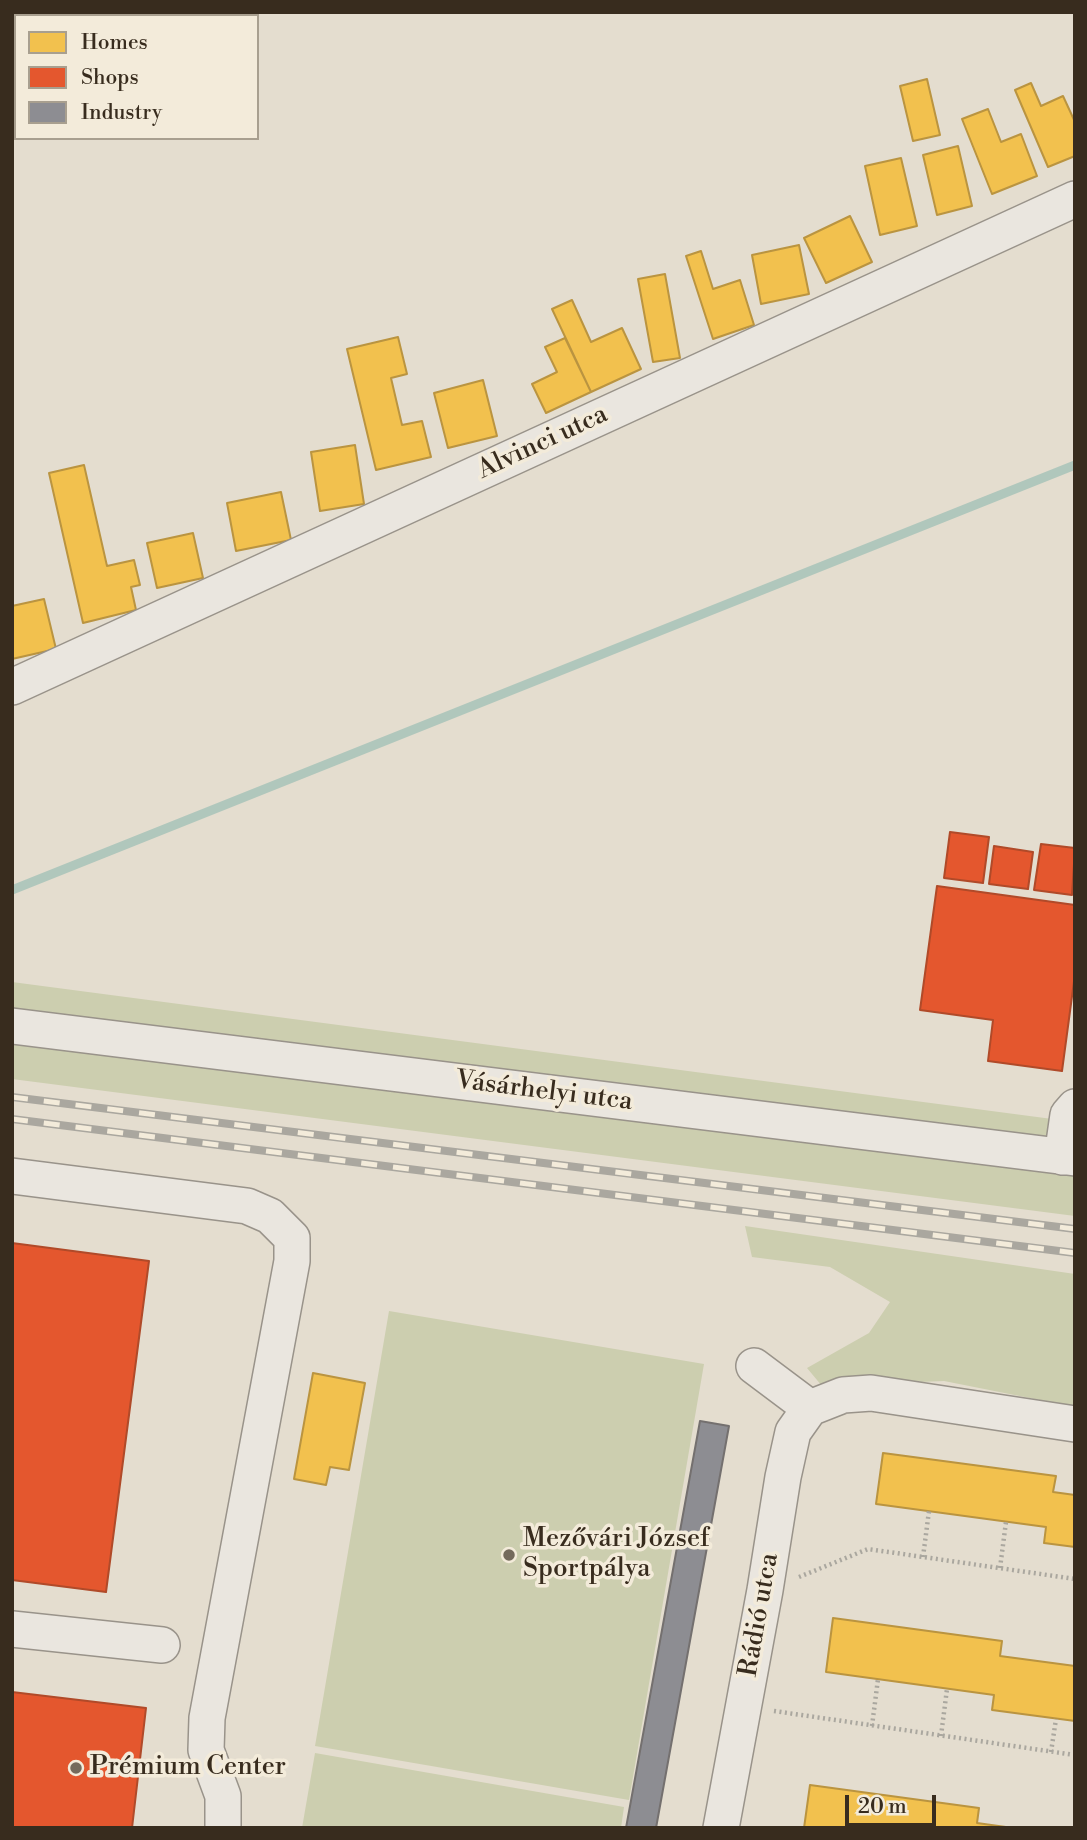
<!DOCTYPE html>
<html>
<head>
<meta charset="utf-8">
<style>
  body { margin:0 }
  #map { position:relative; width:1087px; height:1840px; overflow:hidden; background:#e4ddcf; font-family:"Libre Bodoni",serif }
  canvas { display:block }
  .frame { position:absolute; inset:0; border:14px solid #382c1e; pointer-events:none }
  .legend { position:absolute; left:14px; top:14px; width:245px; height:126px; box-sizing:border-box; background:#f3ebda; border:2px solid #a89f8f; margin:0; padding:9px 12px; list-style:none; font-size:21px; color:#382c1e }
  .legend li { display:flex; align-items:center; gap:14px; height:35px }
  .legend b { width:35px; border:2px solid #a89f8f }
  .scale { position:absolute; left:845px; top:1795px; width:91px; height:32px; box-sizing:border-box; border:4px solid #382c1e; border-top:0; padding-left:9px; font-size:21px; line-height:24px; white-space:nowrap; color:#382c1e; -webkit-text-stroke:5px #f3ebda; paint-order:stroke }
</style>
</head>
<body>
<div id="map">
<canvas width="1087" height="1840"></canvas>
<div class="frame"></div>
<ul class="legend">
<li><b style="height:19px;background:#f2c14e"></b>Homes</li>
<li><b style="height:19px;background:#e4572e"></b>Shops</li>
<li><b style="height:19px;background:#8d8d92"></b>Industry</li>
</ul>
<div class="scale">20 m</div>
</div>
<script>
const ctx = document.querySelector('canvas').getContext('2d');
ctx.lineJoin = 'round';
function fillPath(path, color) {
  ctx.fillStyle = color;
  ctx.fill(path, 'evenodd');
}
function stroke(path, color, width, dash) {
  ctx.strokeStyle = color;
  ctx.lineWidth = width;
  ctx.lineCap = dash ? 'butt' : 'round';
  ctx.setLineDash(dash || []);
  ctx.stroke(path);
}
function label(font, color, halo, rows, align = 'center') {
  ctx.font = font + ' "Libre Bodoni",serif';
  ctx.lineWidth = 7;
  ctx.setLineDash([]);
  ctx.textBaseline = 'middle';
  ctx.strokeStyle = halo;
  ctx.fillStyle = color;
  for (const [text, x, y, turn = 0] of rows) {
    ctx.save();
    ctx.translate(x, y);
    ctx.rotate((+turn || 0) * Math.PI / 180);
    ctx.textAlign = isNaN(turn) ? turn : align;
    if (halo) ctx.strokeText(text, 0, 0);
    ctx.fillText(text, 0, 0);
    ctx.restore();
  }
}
fillPath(new Path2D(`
  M12 982 1075 1122V1216L12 1079Z
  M745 1226 1075 1274V1407L944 1381 822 1386 807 1368 869 1333 890 1302 830 1267 752 1257Z
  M389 1311 704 1364 629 1800 315 1746Z
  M315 1753 624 1807 621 1828H302Z`), '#ccceaf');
const homes = new Path2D(`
  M927 79 940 135 913 141 900 86Z
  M1031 83 1041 106 1063 96 1075 122V156L1048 167 1015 90Z
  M988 109 1001 142 1021 134 1037 176 992 194 962 119Z
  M958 146 972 206 937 215 923 155Z
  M901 158 917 226 880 235 865 166Z
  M850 216 872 262 826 283 804 238Z
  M799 245 809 294 761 304 752 255Z
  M701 251 713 289 740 280 754 325 713 339 686 256Z
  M665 274 680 358 653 362 638 279Z
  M572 300 591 342 622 328 641 369 591 392 552 309Z
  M398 337 407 374 391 378 402 425 422 421 431 457 376 470 347 349Z
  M565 338 591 392 546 413 532 384 557 372 545 347Z
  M483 380 497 436 448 448 434 393Z
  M355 445 364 504 320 511 311 452Z
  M84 465 107 566 134 560 140 585 131 587 136 610 83 623 49 473Z
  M281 492 291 540 236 551 227 503Z
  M193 533 203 578 157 588 147 543Z
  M44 599 56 649 12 659V606Z
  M313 1373 365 1383 349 1470 330 1467 326 1485 294 1479Z
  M883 1453 1056 1476 1053 1492 1075 1495V1547L1044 1543 1046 1527 876 1504Z
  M833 1618 1002 1641 1000 1656 1075 1666V1721L992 1710 994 1695 826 1672Z
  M810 1785 979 1808 977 1823 1013 1828H804Z`);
fillPath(homes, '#f2c14e');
stroke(homes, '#ba9440', 2);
const shops = new Path2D(`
  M950 832 989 837 983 883 944 878Z
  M1041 844 1075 848 1072 895 1034 890Z
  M994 846 1033 852 1028 889 989 884Z
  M937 886 1075 905V974L1062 1071 988 1061 993 1020 920 1010Z
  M12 1243 149 1261 106 1592 12 1580Z
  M12 1692 146 1708 132 1828H12Z`);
fillPath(shops, '#e4572e');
stroke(shops, '#b04a29', 2);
const industry = new Path2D(`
  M700 1421 729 1426 656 1828H626Z`);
fillPath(industry, '#8d8d92');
stroke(industry, '#74706f', 2);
stroke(new Path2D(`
  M12 890 1075 465`), '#b0c7bc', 9);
const minor = new Path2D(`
  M12 687 1075 199
  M12 1026 1075 1158
  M1062 1157 1068 1115 1075 1107
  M12 1176 247 1206 270 1216 292 1238V1261L207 1718 206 1750 223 1796V1828
  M754 1366 810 1408
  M12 1629 162 1645
  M721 1828 765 1590 783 1477 793 1432 810 1408 843 1395 871 1393 1075 1424`);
stroke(minor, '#99938a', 38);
stroke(new Path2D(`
  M923 1557 929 1511
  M1000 1568 1006 1522
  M799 1577 868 1549 1075 1579
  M774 1711 1075 1755
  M872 1726 878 1679
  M941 1736 947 1689
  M1051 1752 1056 1719`), '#aaa79f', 4.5, [2, 3.5]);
stroke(minor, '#eae6df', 35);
const rail = new Path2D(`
  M12 1097 1075 1229
  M12 1119 1075 1253`);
stroke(rail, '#aaa79f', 8);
stroke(rail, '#f3ebda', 5, [16]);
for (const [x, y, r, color] of [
  [509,1555,7,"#746a5c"],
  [76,1768,7,"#746a5c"]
]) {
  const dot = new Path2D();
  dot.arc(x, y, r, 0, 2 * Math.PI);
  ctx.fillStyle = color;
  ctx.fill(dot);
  stroke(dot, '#f3ebda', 2.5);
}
label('26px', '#382c1e', '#f3ebda', [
  ["Alvinci utca",543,443,-25],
  ["Vásárhelyi utca",544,1092,7],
  ["Rádió utca",760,1615,-80]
]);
label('26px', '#382c1e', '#f3ebda', [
  ["Mezővári József",523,1540],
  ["Sportpálya",523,1570],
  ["Prémium Center",90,1768]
], 'left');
</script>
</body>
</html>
